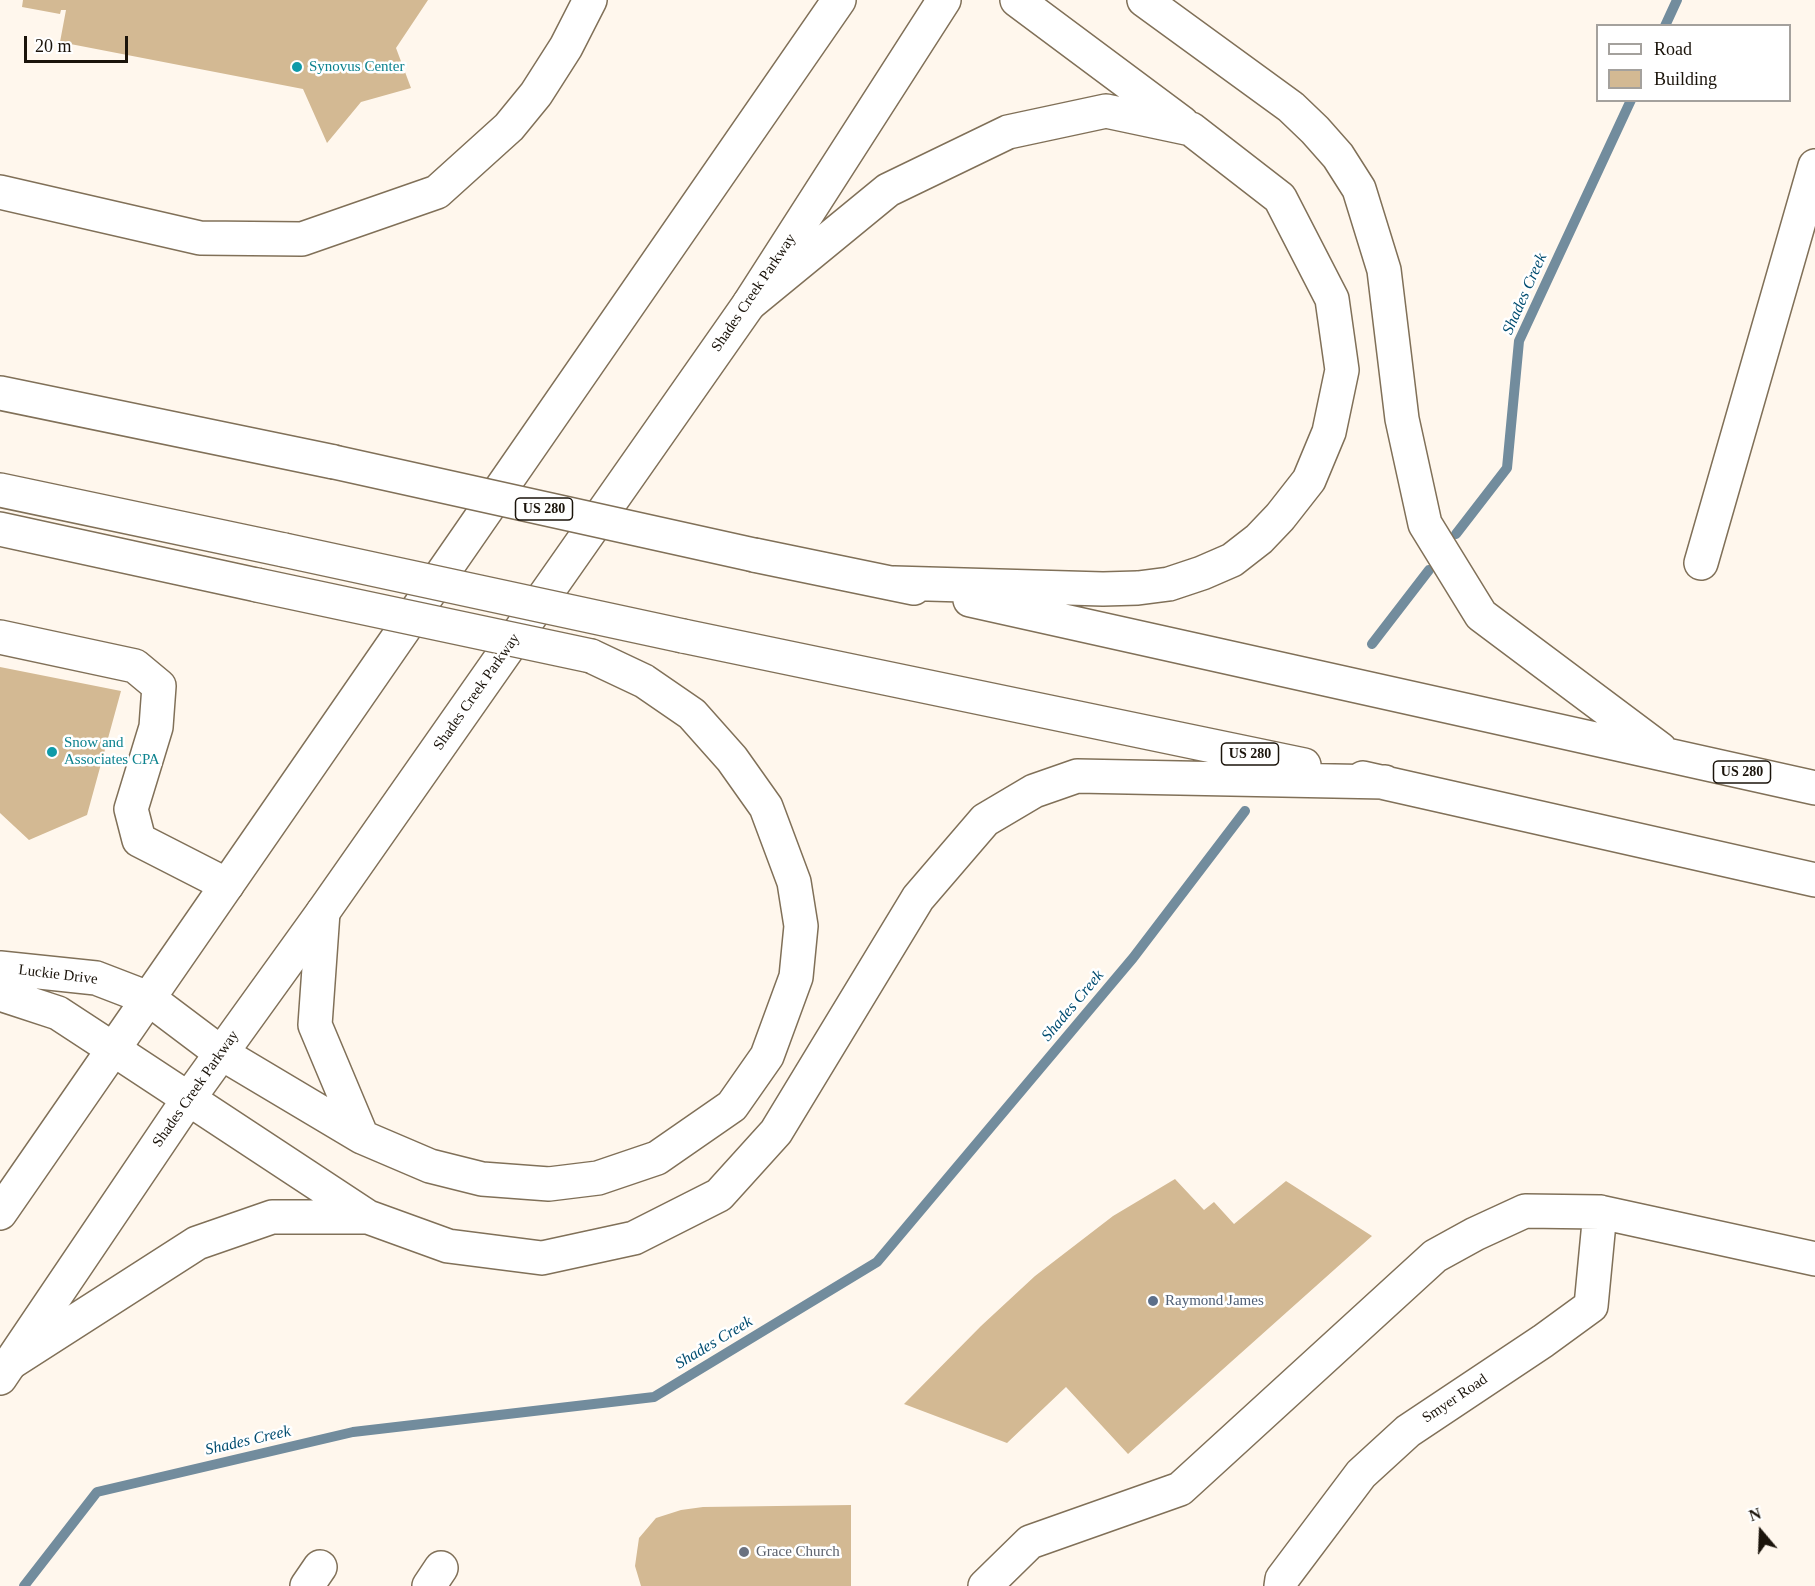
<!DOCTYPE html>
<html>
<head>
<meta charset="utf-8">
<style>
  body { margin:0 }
  #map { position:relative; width:1815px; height:1586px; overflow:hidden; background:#fff7ed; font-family:"Times New Roman",serif }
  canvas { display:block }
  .legend { position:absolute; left:1596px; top:24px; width:195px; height:78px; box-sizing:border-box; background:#fff; border:2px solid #a4a19d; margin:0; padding:8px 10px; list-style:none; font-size:18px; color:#1b140b }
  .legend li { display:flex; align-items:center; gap:12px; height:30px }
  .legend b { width:30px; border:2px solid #a4a19d }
  .north { position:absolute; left:1731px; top:1502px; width:60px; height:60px; -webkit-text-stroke:4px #fff; paint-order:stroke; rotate:341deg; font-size:16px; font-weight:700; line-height:24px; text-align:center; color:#1b140b }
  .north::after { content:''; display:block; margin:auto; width:21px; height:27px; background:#1b140b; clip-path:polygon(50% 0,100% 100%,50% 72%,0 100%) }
  .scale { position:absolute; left:24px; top:36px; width:104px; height:27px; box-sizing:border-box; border:3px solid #1b140b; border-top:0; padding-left:8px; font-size:18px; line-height:21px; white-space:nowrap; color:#1b140b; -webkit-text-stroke:4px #fff; paint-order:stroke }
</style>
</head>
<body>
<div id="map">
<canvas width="1815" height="1586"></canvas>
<ul class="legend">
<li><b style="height:8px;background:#fff"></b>Road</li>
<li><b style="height:16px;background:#d3b993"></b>Building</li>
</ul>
<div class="north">N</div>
<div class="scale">20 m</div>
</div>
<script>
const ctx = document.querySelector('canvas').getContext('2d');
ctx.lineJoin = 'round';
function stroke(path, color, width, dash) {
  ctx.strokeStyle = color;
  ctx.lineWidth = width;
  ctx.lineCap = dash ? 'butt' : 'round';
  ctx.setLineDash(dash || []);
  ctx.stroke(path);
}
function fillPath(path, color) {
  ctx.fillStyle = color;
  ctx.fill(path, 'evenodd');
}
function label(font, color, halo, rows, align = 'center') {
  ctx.font = font + ' "Times New Roman",serif';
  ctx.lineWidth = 5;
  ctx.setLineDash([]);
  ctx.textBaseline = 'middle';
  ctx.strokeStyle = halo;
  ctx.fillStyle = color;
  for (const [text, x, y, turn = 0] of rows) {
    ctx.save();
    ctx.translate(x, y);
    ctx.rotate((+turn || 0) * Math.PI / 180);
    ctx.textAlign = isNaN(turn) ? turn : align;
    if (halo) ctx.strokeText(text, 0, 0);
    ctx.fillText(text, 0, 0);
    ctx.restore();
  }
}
stroke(new Path2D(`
  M1665 26 1677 0
  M1456 534 1507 468 1519 341 1631 100
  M1372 644 1429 570
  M24 1586 97 1492 353 1432 654 1397 877 1262 1133 958 1245 811`), '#728c9d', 10);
fillPath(new Path2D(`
  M23 0H428L396 48 411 88 361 102 327 143 303 89 60 42 66 10H61L60 14 22 7Z
  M0 667 121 691 87 815 29 840 0 813Z
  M1175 1179 1204 1210 1214 1202 1234 1224 1286 1181 1372 1236 1128 1454 1066 1387 1007 1443 904 1404 981 1326 1035 1276 1113 1216Z
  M851 1505V1586H641L635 1566 639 1538 656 1518 681 1510 703 1507Z`), '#d3b993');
const minor = new Path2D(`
  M0 192 200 238 302 239 437 192 509 127 536 94 566 47 590 0
  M1701 563 1815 166
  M0 637 135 666 159 686 156 727 131 809 139 840 227 885
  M0 968 96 978 148 998
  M0 994 58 1013 113 1049
  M307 1586 320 1567
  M429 1586 441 1568
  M985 1586 1030 1542 1180 1489 1435 1256 1475 1234 1525 1211 1600 1212 1815 1259
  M1281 1586 1282 1579 1361 1474 1408 1431 1543 1341 1591 1306 1600 1212`);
const major = new Path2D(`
  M0 1213 839 0
  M0 1378 189 1098 323 912 749 304 944 0`);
const highway = new Path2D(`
  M1017 0 1182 123
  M1144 0 1291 107 1315 130 1338 156 1359 189 1384 270 1402 419 1425 524 1481 615 1660 749
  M749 304 888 190 1008 132 1106 111 1191 129 1280 198 1332 299 1342 370 1329 432 1309 480 1280 517 1259 539 1232 560 1202 573 1169 584 1138 588 1103 589 894 583
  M0 393 334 462
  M0 490 284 550
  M0 529 257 585
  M754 555 914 588
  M970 600 1815 788
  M683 636 1304 765
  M1363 778 1815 880
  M323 912 315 1025 362 1137
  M148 998 221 1053 362 1137 430 1166 482 1179 549 1184 598 1178 657 1158 732 1106 767 1056 796 977 801 926 794 882 766 807 732 759 692 714 644 681 591 656
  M113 1049 368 1217 448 1246 542 1258 634 1238 719 1195 776 1132 918 898 985 820 1034 791 1077 776 1385 782
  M10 1363 197 1243 272 1217H368`);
stroke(minor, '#807058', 36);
stroke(major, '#807058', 36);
stroke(highway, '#807058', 36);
stroke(minor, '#fff', 33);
stroke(major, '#fff', 33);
stroke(highway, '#fff', 33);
const highwayBridge = new Path2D(`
  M334 462 754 555
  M284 550 683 636
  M257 585 591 656`);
stroke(highwayBridge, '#807058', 36, []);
stroke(highwayBridge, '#fff', 33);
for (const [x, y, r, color] of [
  [297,67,6,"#0f9aa8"],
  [52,752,6,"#0f9aa8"],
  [1153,1301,6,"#5c6f8a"],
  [744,1552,6,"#6b7280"]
]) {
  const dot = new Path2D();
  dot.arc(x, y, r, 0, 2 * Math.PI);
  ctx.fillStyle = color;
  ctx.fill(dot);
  stroke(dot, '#fff', 2);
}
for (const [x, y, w] of [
  [544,509,57],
  [1250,754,57],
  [1742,772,57]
]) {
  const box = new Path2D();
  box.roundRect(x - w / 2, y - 11, w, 22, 4.5);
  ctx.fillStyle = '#fff';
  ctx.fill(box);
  stroke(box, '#1b140b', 1.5);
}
label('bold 14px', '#1b140b', null, [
  ["US 280",544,509],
  ["US 280",1250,754],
  ["US 280",1742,772]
]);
label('15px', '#0d838f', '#fff', [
  ["Synovus Center",309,67],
  ["Snow and",64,743],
  ["Associates CPA",64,760]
], 'left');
label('15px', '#1b140b', '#fff', [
  ["Shades Creek Parkway",754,293,-56],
  ["Shades Creek Parkway",477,692,-55],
  ["Luckie Drive",58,975,7],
  ["Shades Creek Parkway",196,1089,-55],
  ["Smyer Road",1455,1399,-34]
]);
label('15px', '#4e5e75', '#fff', [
  ["Raymond James",1165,1301]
], 'left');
label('15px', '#5b616d', '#fff', [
  ["Grace Church",756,1552]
], 'left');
label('italic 16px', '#004c70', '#fff', [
  ["Shades Creek",1525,294,-66],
  ["Shades Creek",1073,1006,-50],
  ["Shades Creek",714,1343,-31],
  ["Shades Creek",248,1441,-13]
]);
</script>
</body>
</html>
